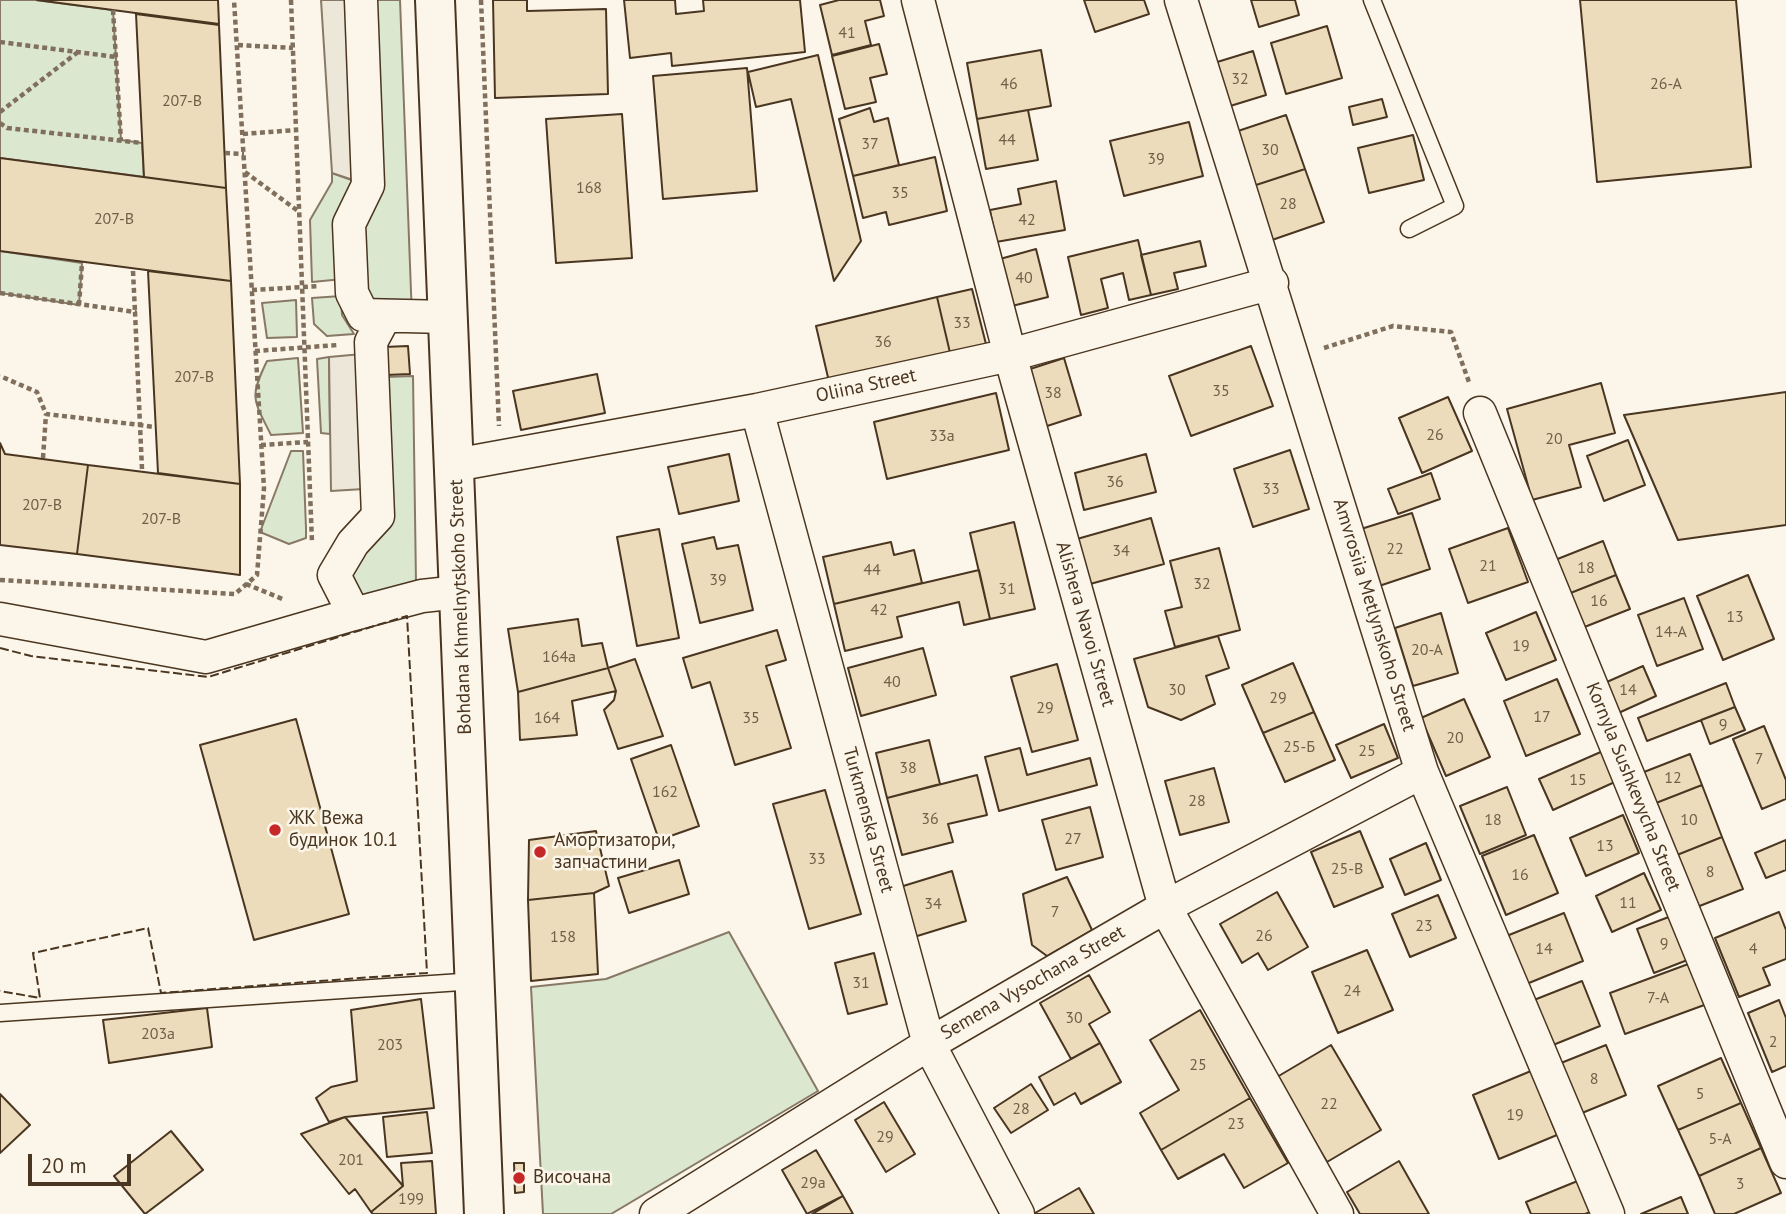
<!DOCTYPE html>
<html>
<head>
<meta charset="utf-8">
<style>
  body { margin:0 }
  #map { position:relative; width:1786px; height:1214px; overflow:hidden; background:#fbf6e9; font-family:"PT Sans",sans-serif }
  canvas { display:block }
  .scale { position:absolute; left:28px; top:1154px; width:103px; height:32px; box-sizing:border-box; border:4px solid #4a3520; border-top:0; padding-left:9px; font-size:21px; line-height:24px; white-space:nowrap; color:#4a3520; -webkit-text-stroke:5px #fbf6e9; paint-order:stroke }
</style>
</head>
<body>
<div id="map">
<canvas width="1786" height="1214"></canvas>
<div class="scale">20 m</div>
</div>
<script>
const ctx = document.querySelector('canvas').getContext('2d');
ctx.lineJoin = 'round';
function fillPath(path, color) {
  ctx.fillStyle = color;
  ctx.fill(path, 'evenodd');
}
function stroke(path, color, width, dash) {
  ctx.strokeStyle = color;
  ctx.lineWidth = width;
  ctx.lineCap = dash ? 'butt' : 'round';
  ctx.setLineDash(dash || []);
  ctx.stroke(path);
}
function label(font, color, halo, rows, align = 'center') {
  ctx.font = font + ' "PT Sans",sans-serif';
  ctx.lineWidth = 5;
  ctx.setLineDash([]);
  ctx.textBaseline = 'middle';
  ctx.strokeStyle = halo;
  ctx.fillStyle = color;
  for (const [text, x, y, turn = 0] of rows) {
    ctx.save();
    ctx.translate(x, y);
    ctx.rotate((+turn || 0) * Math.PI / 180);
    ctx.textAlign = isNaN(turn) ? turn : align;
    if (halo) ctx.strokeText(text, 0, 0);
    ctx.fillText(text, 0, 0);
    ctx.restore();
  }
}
const green = new Path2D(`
  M0 0H35L113 10 121 140 142 143 144 177 0 158Z
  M361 0H400L412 318 358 304Z
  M332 173 357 182 343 279 312 282 310 220 332 182Z
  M0 251 82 263 79 305 0 293Z
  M341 296 342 315 354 334 327 336 314 324 312 298Z
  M296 300 297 337 267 338 262 303Z
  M329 357 330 434 321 433 317 359Z
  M298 358 303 433 271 435C253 399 249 398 267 361Z
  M413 376 416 583 364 597 351 591V563L391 518 385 377Z
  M291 451H303L306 528V538L289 544 260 532Z
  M729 932 818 1091 611 1214H543L531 987 606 979Z`);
fillPath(green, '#dce7d0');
stroke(green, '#887966', 2);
const parking = new Path2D(`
  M321 0H361L368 185 332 173Z
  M362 354 364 489 331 491 329 357Z`);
fillPath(parking, '#ede7d9');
stroke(parking, '#887966', 2);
const building = new Path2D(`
  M37 0H218L219 24Z
  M493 0H527V11L606 9 608 94 495 98Z
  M624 0H675L676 14 704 11 703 0H800L805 52 672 66 671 53 630 58Z
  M839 0H880L884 16 865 21 871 45 832 55 820 5Z
  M1084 0H1144L1149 14 1095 32Z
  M1251 0H1295L1299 15 1259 27Z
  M1580 0H1736L1751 167 1597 182Z
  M136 14 219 25 226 188 144 177Z
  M1327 26 1342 78 1286 94 1271 43Z
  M879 44 887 74 870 78 876 102 845 109 832 56Z
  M1041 50 1051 106 977 119 967 63Z
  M1253 51 1266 95 1227 107 1214 63Z
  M818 55 861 241 834 281 791 99 756 107 748 72Z
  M747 68 757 191 663 199 653 76Z
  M1382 99 1387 117 1353 125 1349 107Z
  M870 108 874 122 888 118 899 165 853 176 839 119Z
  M1028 110 1038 160 986 169 977 119Z
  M622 114 632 258 556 263 546 119Z
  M1286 115 1305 169 1253 186 1235 132Z
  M1189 122 1203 176 1124 196 1110 141Z
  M1413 135 1424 180 1369 193 1358 148Z
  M935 157 947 211 889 225 886 212 863 218 853 176Z
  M0 158 226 188 231 281 0 251Z
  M1305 169 1324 222 1272 240 1253 186Z
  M1056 181 1065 230 996 242 990 210 1021 204 1018 189Z
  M1138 240 1151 295 1129 300 1123 273 1101 279 1108 308 1081 315 1068 257Z
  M1200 241 1206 266 1174 273 1178 289 1151 295 1141 255Z
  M1036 249 1048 297 1012 306 1000 259Z
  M148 271 231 281 240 484 158 473Z
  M972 289 987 348 951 357 937 297Z
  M937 297 951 357 830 386 816 326Z
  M408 346 410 374 386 375 384 347Z
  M1251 346 1273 406 1191 436 1169 376Z
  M1064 358 1081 415 1041 428 1024 371Z
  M597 374 605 413 521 430 513 391Z
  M1601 383 1615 433 1569 445 1581 487 1532 500 1507 409Z
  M1786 392V525L1678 540 1624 415Z
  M996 393 1009 450 887 479 874 422Z
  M1448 397 1472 451 1422 473 1399 418Z
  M1628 440 1645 485 1604 501 1587 456Z
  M0 443 5 454 88 465 77 554 0 545Z
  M1290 450 1309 509 1253 527 1234 469Z
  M729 454 739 501 679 514 668 467Z
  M1146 454 1156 492 1084 510 1075 473Z
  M88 465 240 484V575L77 554Z
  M1431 473 1440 499 1398 514 1388 489Z
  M1412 513 1430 569 1379 586 1361 529Z
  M1151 518 1164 564 1090 584 1077 539Z
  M1014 522 1035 609 990 619 970 533Z
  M1508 528 1528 582 1468 603 1449 549Z
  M659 529 679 638 637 646 617 537Z
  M714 537 717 549 738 545 753 610 700 623 682 544Z
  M1603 541 1616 575 1568 594 1555 560Z
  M891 542 894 555 914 550 922 583 834 604 823 557Z
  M1219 548 1240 630 1175 647 1165 611 1182 607 1170 561Z
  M979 570 990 619 964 625 959 602 897 617 902 637 845 651 834 604Z
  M1616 575 1630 609 1582 628 1568 594Z
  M1748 575 1774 639 1723 660 1697 596Z
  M1684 598 1703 649 1657 666 1638 615Z
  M1536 612 1556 660 1506 680 1486 633Z
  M1441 613 1458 673 1413 686 1395 628Z
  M578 619 582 646 602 643 608 668 518 692 508 629Z
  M777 630 786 660 766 666 791 748 735 765 710 682 692 688 683 658Z
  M1218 636 1229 668 1206 676 1215 704 1181 720 1148 707 1134 659Z
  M923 648 936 695 861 716 848 668Z
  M635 659 663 736 618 749 604 710 614 700 616 691 608 668Z
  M1293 663 1314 712 1263 733 1242 685Z
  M1057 664 1078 740 1032 752 1011 677Z
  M1643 666 1656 696 1614 715 1600 685Z
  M608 668 616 691 572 701 577 735 520 740 518 692Z
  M1557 679 1580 734 1526 756 1504 701Z
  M1726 683 1735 707 1647 741 1638 718Z
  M1464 699 1490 757 1446 776 1421 718Z
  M1735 707 1745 730 1710 744 1701 720Z
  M1314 712 1335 760 1285 782 1263 733Z
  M296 719 349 914 254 940 200 745Z
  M1384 724 1398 758 1351 778 1336 745Z
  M1764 726 1786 780V799L1762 809 1733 739Z
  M929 740 940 784 887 798 876 753Z
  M671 745 699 826 659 840 631 759Z
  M1020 748 1027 775 1090 758 1097 785 999 811 985 757Z
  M1603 751 1617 781 1553 810 1539 779Z
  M1690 754 1702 785 1656 803 1644 772Z
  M1214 768 1229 822 1180 835 1165 781Z
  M977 775 987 815 948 824 953 842 902 855 887 798Z
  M1702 785 1722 837 1677 855 1656 803Z
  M1507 787 1526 835 1480 854 1460 806Z
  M825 790 861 914 809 929 773 804Z
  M1090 807 1103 857 1056 870 1042 820Z
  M1623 815 1639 853 1586 876 1570 838Z
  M596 831 609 886 594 893 528 900 529 840Z
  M1360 831 1383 887 1334 907 1311 852Z
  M1534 835 1558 893 1506 915 1482 856Z
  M1722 837 1743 889 1697 907 1677 855Z
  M1786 840V870L1766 878 1755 853Z
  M1426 843 1441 880 1405 895 1390 859Z
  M679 860 689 894 629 913 618 878Z
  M952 871 966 921 914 937 900 887Z
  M1644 873 1661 910 1612 932 1596 896Z
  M1067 877 1092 930 1047 956 1032 945 1023 894Z
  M1277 892 1308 947 1268 970 1258 953 1242 963 1220 924Z
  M594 893 598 974 531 981 528 900Z
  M1438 895 1456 938 1410 957 1392 914Z
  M1779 912 1786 930V959L1763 968 1770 985 1739 997 1715 938Z
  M1564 913 1583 961 1524 985 1504 937Z
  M1674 915 1690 959 1654 973 1637 929Z
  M1367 950 1393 1010 1338 1033 1312 972Z
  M874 953 887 1004 848 1014 835 963Z
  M1691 963 1707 1004 1625 1034 1610 993Z
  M1089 975 1110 1012 1089 1024 1100 1043 1071 1059 1040 1003Z
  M1582 981 1600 1026 1553 1045 1534 1000Z
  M421 999 434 1108 345 1117 329 1122 316 1098 331 1087 357 1081 351 1010Z
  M1779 1000 1786 1018V1066L1772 1072 1748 1013Z
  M207 1008 212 1047 109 1063 103 1020Z
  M1200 1010 1250 1098 1161 1150 1140 1113 1179 1090 1150 1040Z
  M1100 1043 1121 1082 1081 1104 1075 1093 1054 1105 1039 1077Z
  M1331 1045 1381 1130 1327 1162 1277 1077Z
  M1606 1045 1626 1095 1582 1113 1561 1063Z
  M1721 1058 1741 1103 1678 1130 1658 1086Z
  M1531 1071 1557 1135 1499 1159 1473 1095Z
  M1031 1084 1048 1110 1011 1133 994 1108Z
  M0 1094 30 1125 0 1153Z
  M1250 1098 1288 1163 1244 1188 1224 1154 1178 1179 1161 1150Z
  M884 1102 915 1154 886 1172 855 1120Z
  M1741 1103 1761 1148 1699 1176 1678 1130Z
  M427 1112 432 1153 387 1157 383 1117Z
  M345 1117 403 1186 371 1212 355 1189 349 1194 301 1134Z
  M171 1131 203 1170 145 1214 114 1176Z
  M1761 1148 1781 1193 1734 1214H1715L1699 1176Z
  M816 1150 843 1196 807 1214 782 1170Z
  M432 1161 436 1214H373L371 1212 403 1186 401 1163Z
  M1399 1161 1429 1214H1360L1347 1192Z
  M514 1163H524V1192L515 1193Z
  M1580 1180 1593 1211 1585 1214H1531L1526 1202Z
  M1079 1188 1094 1214H1035V1213Z
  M843 1196 853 1214H812Z
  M1681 1197 1688 1214H1641Z`);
fillPath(building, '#ecdcbc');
stroke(building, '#4a3520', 2);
const service = new Path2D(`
  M1372 0 1455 206 1409 229
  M0 1013 476 981`);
const minor = new Path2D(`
  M361 0 368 185 349 224 352 293 363 315 447 317
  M918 0 1010 355 1165 907 1337 1214
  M1181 0 1422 772 1608 1214
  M385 316 371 342 378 516 353 543 334 575 354 614 422 596 459 592
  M757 410 929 1044 1018 1214
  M1480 413 1786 1162
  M455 465 757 410 1010 355 1272 283
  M0 619 206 657 354 614
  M656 1214 929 1044 1165 907 1422 772`);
const primary = new Path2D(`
  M435 0 484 1214`);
stroke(service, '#4a3520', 19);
stroke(minor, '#4a3520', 35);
stroke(primary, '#4a3520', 42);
stroke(new Path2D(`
  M291 0 312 543
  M481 0 499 426
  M113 10 121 141
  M0 42 116 57
  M238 45 293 48
  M0 112 78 52
  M0 123 7 128 142 143
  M243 134 296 130
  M225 153 244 154
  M245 172 298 211
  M133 271 135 312
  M252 290 319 286
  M0 293 135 312 140 425 46 414 37 392 0 376
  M79 305 82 263
  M1324 348 1393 326 1451 332 1469 382
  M255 351 338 345
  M261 445 308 442
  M43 458 46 414
  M142 469 140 425 154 427
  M0 580 235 594 257 575 264 488 234 0
  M246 584 285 600`), '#7f6f5c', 4.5, [5, 3.5]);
stroke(service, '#fbf6e9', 16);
stroke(minor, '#fbf6e9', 32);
stroke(primary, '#fbf6e9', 38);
stroke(new Path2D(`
  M0 648 31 656 208 677 407 616 427 973 161 993 148 928 33 953 40 998 0 991`), '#4a3520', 2, [9, 3.5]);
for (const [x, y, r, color] of [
  [275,830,7,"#c62828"],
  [540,852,7,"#c62828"],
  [519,1178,7,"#c62828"]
]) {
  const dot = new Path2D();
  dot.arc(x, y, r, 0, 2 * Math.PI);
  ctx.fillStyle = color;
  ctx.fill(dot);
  stroke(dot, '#fbf6e9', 2.5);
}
label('16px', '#725f47', null, [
  ["41",847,33],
  ["32",1240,79],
  ["46",1009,84],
  ["26-А",1666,84],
  ["207-В",182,101],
  ["44",1007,140],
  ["37",870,144],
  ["30",1270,150],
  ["39",1156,159],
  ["168",589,188],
  ["35",900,193],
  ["28",1288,204],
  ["207-В",114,219],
  ["42",1027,220],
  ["40",1024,278],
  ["33",962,323],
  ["36",883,342],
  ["207-В",194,377],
  ["35",1221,391],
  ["38",1053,393],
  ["26",1435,435],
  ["33а",942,436],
  ["20",1554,439],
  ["36",1115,482],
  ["33",1271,489],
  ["207-В",42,505],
  ["207-В",161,519],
  ["22",1395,549],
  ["34",1121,551],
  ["21",1488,566],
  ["18",1586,568],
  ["44",872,570],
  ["39",718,580],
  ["32",1202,584],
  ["31",1007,589],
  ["16",1599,601],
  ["42",879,610],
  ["13",1735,617],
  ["14-А",1671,632],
  ["19",1521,646],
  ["20-А",1427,650],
  ["164а",559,657],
  ["40",892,682],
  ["30",1177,690],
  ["14",1628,690],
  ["29",1278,698],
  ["29",1045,708],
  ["17",1542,717],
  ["164",547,718],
  ["35",751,718],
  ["9",1723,725],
  ["20",1455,738],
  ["25-Б",1299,747],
  ["25",1367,751],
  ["7",1759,759],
  ["38",908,768],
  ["12",1673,778],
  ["15",1578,780],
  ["162",665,792],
  ["28",1197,801],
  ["36",930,819],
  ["18",1493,820],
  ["10",1689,820],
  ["27",1073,839],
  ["13",1605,846],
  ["33",817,859],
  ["25-В",1347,869],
  ["8",1710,872],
  ["16",1520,875],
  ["11",1628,903],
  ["34",933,904],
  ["7",1055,912],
  ["23",1424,926],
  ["26",1264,936],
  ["158",563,937],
  ["9",1664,944],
  ["14",1544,949],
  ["4",1753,949],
  ["31",861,983],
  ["24",1352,991],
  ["7-А",1658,998],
  ["30",1074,1018],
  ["203а",158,1034],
  ["2",1773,1042],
  ["203",390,1045],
  ["25",1198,1065],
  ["8",1594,1079],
  ["5",1700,1094],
  ["22",1329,1104],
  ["28",1021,1109],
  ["19",1515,1115],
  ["23",1236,1124],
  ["29",885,1137],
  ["5-А",1720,1139],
  ["201",351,1160],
  ["29а",813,1183],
  ["3",1740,1184],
  ["199",411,1199]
]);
label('19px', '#4a3520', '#fbf6e9', [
  ["Oliina Street",866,386,-12],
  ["Bohdana Khmelnytskoho Street",461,607,-92],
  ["Amvrosiia Metlynskoho Street",1374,615,73],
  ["Alishera Navoi Street",1085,624,74],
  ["Kornyla Sushkevycha Street",1633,787,68],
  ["Turkmenska Street",868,820,75],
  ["Semena Vysochana Street",1033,983,-30]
]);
label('19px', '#4a3520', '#fbf6e9', [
  ["ЖК Вежа",289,819],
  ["будинок 10.1",289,841],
  ["Амортизатори,",554,841],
  ["запчастини",554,863],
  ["Височана",533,1178]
], 'left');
</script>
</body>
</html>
